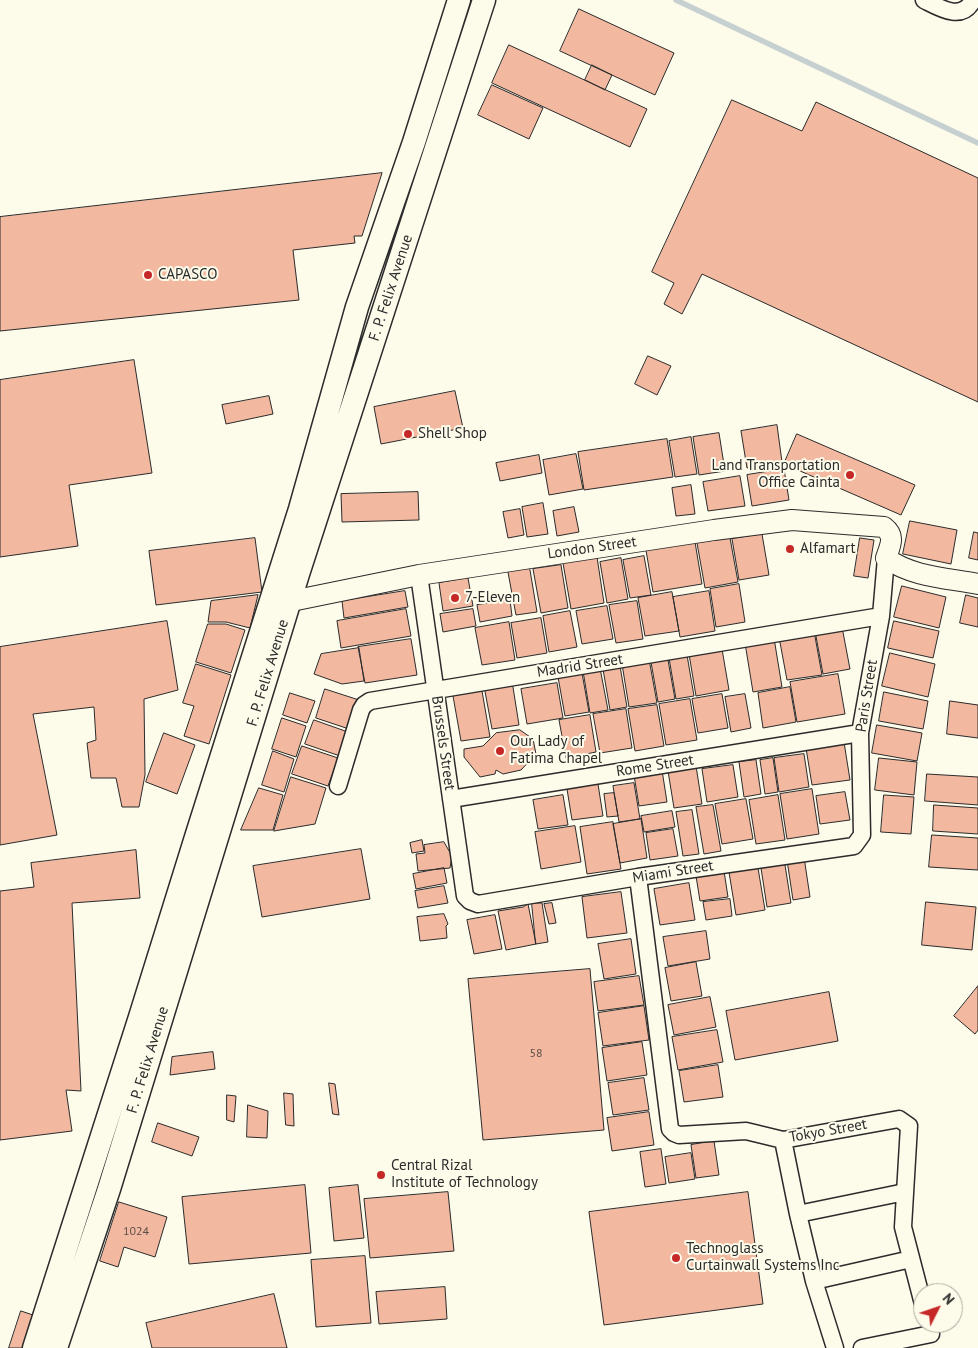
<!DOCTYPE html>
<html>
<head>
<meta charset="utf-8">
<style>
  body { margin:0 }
  #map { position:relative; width:978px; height:1348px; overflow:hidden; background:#fdfbea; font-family:"PT Sans",sans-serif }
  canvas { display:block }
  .north { position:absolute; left:913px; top:1283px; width:50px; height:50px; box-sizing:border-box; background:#fdfbea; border:1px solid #a9a89e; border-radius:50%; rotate:49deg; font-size:14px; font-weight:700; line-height:20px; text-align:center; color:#2b2b2b }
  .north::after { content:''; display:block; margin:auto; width:18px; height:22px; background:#c62828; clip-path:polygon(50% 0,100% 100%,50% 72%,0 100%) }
</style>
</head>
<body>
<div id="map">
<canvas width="978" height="1348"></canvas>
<div class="north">N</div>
</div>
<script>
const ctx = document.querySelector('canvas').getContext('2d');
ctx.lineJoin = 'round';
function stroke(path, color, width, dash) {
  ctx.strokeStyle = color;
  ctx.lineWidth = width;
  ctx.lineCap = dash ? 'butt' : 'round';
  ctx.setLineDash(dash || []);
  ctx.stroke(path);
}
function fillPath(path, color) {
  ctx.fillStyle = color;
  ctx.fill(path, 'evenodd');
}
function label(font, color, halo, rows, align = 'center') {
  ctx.font = font + ' "PT Sans",sans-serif';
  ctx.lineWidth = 4;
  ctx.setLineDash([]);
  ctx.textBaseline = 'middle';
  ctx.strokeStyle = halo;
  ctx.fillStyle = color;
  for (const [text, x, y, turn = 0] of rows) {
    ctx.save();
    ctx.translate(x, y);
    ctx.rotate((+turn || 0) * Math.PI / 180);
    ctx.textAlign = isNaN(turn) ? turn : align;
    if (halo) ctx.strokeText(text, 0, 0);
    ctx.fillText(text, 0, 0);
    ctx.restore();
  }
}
stroke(new Path2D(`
  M676 0 978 143`), '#c7d0d0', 5.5);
const building = new Path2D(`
  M579 9 674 53 655 95 560 51Z
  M509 45 647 109 630 147 492 83Z
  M592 65 612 75 605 90 585 80Z
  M492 85 543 108 529 139 478 115Z
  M732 100 802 131 816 102 978 178V402L702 274 682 314 664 304 674 283 652 272Z
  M382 173 362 236H354L355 243 293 250 299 300 0 331V217Z
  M648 356 671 366 657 395 635 384Z
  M134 360 152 473 69 485 78 546 0 557V380Z
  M455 391 463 428 381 444 374 407Z
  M269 396 273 414 226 424 222 405Z
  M777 425 782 462 747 468 741 431Z
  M719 433 725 471 699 475 693 437Z
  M797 434 915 485 901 515 784 464Z
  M691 437 697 474 675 477 669 441Z
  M667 439 673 477 584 490 578 452Z
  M576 454 583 489 549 495 543 460Z
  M539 455 542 473 500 481 496 463Z
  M784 469 789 500 752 506 747 475Z
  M740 476 745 506 708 511 703 482Z
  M691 485 695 514 676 516 672 488Z
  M418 492 419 520 342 522 341 494Z
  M543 503 548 534 527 537 522 507Z
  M574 507 579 532 557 536 553 511Z
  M520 509 524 535 508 538 503 512Z
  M910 521 957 530 951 564 903 554Z
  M974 532 978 533V560L969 558Z
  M762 534 769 575 739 580 732 539Z
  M255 538 262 592 156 605 149 551Z
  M730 538 738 582 705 588 697 543Z
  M860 538 874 540 868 578 854 576Z
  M695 542 702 584 653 592 646 550Z
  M644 556 651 595 630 598 623 560Z
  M597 557 604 603 571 609 563 563Z
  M621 558 628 599 607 603 600 562Z
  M529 564 537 612 516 615 507 567Z
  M561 565 568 608 541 613 533 569Z
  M468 578 473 606 443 611 439 583Z
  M739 584 745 622 716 627 710 589Z
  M902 586 946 597 939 628 894 617Z
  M405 591 408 607 344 618 342 601Z
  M709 591 715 631 680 637 673 597Z
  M672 592 679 631 645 636 638 598Z
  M258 595 250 628 226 622H208L211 601Z
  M966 595 978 598V627L960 623Z
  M510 600 512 616 480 622 477 605Z
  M637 601 643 639 616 643 609 605Z
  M607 606 613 639 582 644 576 611Z
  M406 609 411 636 341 648 337 621Z
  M473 609 476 626 443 632 440 614Z
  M570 611 577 647 549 652 543 616Z
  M541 618 547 653 517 658 511 623Z
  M167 621 178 690 144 699 145 775 139 807H122L116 778H91L87 743 96 740 94 707 33 714 57 835 0 845V647Z
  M894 621 939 631 933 658 888 648Z
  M509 622 515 660 482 665 475 628Z
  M208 624H226L245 630 231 673 196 662Z
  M842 627 850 669 823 674 815 631Z
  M814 631 822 675 787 680 779 637Z
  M774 638 782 687 753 692 745 643Z
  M411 639 417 675 365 683 358 647Z
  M359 648 364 681 342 684 314 674 321 654Z
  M722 649 729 690 696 696 689 654Z
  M890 653 935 664 928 697 882 686Z
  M687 655 694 696 676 699 669 658Z
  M649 659 657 703 629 707 622 664Z
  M668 660 675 699 658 702 651 662Z
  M196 664 231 675 209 744 184 736 194 706 183 703Z
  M620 666 627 707 610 710 603 669Z
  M600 668 608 710 590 713 583 671Z
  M582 673 589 712 565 716 558 677Z
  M838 674 845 714 797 722 790 682Z
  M512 681 519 725 492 729 484 686Z
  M557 683 563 718 527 724 521 689Z
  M790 687 796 722 763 728 758 693Z
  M325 689 359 700 349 729 316 718Z
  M482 691 490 737 461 741 453 696Z
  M884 692 928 701 923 729 879 721Z
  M290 693 315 701 307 723 283 715Z
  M722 694 728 728 698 733 692 699Z
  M745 694 751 728 731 732 725 697Z
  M690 699 697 740 666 745 659 704Z
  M950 701 978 705V738L947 734Z
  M657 705 664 746 635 751 628 709Z
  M626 709 632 748 600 753 593 714Z
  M590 715 596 752 566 758 559 720Z
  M282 718 306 726 296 757 272 749Z
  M314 720 348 732 340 756 305 744Z
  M877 725 922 733 917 761 872 753Z
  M520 730 533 739 536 754 521 770 503 774 496 770 495 774 480 777 464 757V749L483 746 496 733Z
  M164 733 195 745 177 794 146 782Z
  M844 742 850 780 812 785 806 748Z
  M302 746 338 758 328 786 292 774Z
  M273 751 294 759 284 792 262 785Z
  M804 754 809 787 779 792 774 758Z
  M773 758 778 792 765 794 760 760Z
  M879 758 917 762 914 795 875 790Z
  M756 760 761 794 744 797 739 762Z
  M733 765 738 797 707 802 702 769Z
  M696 766 702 804 674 808 668 771Z
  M662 770 667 802 639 806 634 775Z
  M927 774 978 777V805L925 801Z
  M291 777 326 788 315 824 274 831Z
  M634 783 640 819 619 822 613 786Z
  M598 784 603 816 572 820 567 789Z
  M259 788 283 795 273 830H241Z
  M812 789 819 834 787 839 780 794Z
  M845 792 850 820 820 824 816 796Z
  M614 793 618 816 607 817 604 794Z
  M563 795 568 825 538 829 533 800Z
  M778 795 785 840 756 844 749 800Z
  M884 795 914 797 911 834 881 832Z
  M746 799 753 839 722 844 715 804Z
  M713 805 721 851 704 854 696 807Z
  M934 805 978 808V834L933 831Z
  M692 810 699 854 683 856 676 812Z
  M672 811 675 827 644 832 641 816Z
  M641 819 647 858 620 863 613 824Z
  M613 822 621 869 587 874 580 827Z
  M575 826 581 862 541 869 535 832Z
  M673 829 678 856 650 860 646 833Z
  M932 835 978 838V870L929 867Z
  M422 840 424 851 412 853 410 843Z
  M444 842 452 856 450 868 418 871 416 854 425 853 424 845Z
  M361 849 370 899 262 917 253 866Z
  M136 850 140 898 72 903 81 1091 66 1090 72 1131 0 1140V891L34 887 31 863Z
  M804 857 810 897 793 900 787 860Z
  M785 865 791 903 767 907 761 868Z
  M444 868 447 883 416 889 413 874Z
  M758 868 765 910 736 915 729 872Z
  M724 871 728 897 700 901 696 876Z
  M689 883 695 920 660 925 654 889Z
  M444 886 448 903 418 908 415 891Z
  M621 892 627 933 587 938 582 897Z
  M730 899 732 916 706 920 703 902Z
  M926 902 976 907 972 950 922 945Z
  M532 903H542L548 942 536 944Z
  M552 903 556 923 549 924 544 904Z
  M528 904 536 944 506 950 498 911 523 907Z
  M444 914 448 924 446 926 447 938 420 941 417 917Z
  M495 915 502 949 474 954 467 920Z
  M706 931 710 959 668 966 663 937Z
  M631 939 636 974 604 979 598 944Z
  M696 962 702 996 671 1001 665 968Z
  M590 969 604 1130 483 1140 468 979Z
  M639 976 644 1005 598 1011 594 982Z
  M978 986V1030L975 1034 954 1016Z
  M829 992 838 1041 735 1060 726 1011Z
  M710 997 716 1027 674 1035 668 1005Z
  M644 1006 649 1040 603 1046 598 1013Z
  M717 1030 723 1062 678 1070 672 1037Z
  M642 1042 647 1075 607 1081 602 1048Z
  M213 1052 215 1069 170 1075 172 1057Z
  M718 1065 723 1097 684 1102 679 1071Z
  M644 1078 649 1110 613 1115 608 1083Z
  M329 1083 335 1084 339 1115 333 1114Z
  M284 1093 293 1094 294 1126 286 1125Z
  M227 1095 236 1096 234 1122 227 1120Z
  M248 1105 268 1111 267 1138 247 1137Z
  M649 1112 654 1145 612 1151 607 1118Z
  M158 1123 199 1137 192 1156 152 1142Z
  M714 1141 719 1175 696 1178 691 1145Z
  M661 1149 666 1184 645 1187 640 1152Z
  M691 1153 695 1179 669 1183 665 1157Z
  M305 1185 311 1253 189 1264 182 1197Z
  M358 1185 364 1238 334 1241 329 1188Z
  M448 1192 454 1251 370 1258 364 1199Z
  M748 1192 763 1304 604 1325 589 1212Z
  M119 1202 167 1217 155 1257 124 1247 118 1267 100 1261Z
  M365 1256 371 1323 316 1327 311 1260Z
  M445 1287 447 1319 379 1324 376 1292Z
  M274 1294 287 1348H152L146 1323Z
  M21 1311 36 1316 25 1348H9Z`);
fillPath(building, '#f2b8a0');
stroke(building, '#2b2b2b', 1);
const minor = new Path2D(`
  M924 0C940 8 962 22 973 0
  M419 575 465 896 470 901 478 904 638 877 854 846 862 835 860 733 881 616 886 558
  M338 786 361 710 364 705 370 701 881 616
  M451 799 860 733
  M638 877 670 1129 674 1133 679 1135 746 1131 783 1140 899 1119 909 1126 903 1227 923 1304
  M783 1140 798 1214 814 1281 835 1348
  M798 1214 905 1192
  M814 1281 911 1259
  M862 1348 931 1334`);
const tertiary = new Path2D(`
  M277 604 419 575 714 530 792 520 884 527C896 536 890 546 886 558 912 577 947 578 978 584`);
const secondary = new Path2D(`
  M34 1348 140 1017 197 834 300 509 357 307 414 142 459 0
  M56 1348 109 1189 298 574 484 0`);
stroke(minor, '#2b2b2b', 19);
stroke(tertiary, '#2b2b2b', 22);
stroke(secondary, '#2b2b2b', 25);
stroke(minor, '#fdfbea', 16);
stroke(tertiary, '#fdfbea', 20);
stroke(secondary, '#fdfbea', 22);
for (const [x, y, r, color] of [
  [148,275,5,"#c62828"],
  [408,434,5,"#c62828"],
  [850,475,5,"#c62828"],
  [790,549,5,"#c62828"],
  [455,598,5,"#c62828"],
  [500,751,5,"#c62828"],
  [381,1175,5,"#c62828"],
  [676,1258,5,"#c62828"]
]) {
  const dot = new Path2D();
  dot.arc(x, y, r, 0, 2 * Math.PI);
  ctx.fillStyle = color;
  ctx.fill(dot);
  stroke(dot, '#fdfbea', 2);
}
label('12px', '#5d4e48', null, [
  ["58",536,1054],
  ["1024",136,1232]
]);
label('15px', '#2b2b2b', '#fdfbea', [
  ["CAPASCO",158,275],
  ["Shell Shop",418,434],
  ["Land Transportation",840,466,"right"],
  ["Office Cainta",840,483,"right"],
  ["Alfamart",800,549],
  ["7-Eleven",465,598],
  ["Our Lady of",510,742],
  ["Fatima Chapel",510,759],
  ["Central Rizal",391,1166],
  ["Institute of Technology",391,1183],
  ["Technoglass",686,1249],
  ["Curtainwall Systems Inc",686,1266]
], 'left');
label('15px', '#2b2b2b', '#fdfbea', [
  ["F. P. Felix Avenue",391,288,-72],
  ["London Street",592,548,-8],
  ["Madrid Street",580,666,-9],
  ["F. P. Felix Avenue",268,673,-73],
  ["Paris Street",867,696,-81],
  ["Brussels Street",443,743,82],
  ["Rome Street",655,766,-9],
  ["Miami Street",673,872,-9],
  ["F. P. Felix Avenue",148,1060,-73],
  ["Tokyo Street",828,1131,-10]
]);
</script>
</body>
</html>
